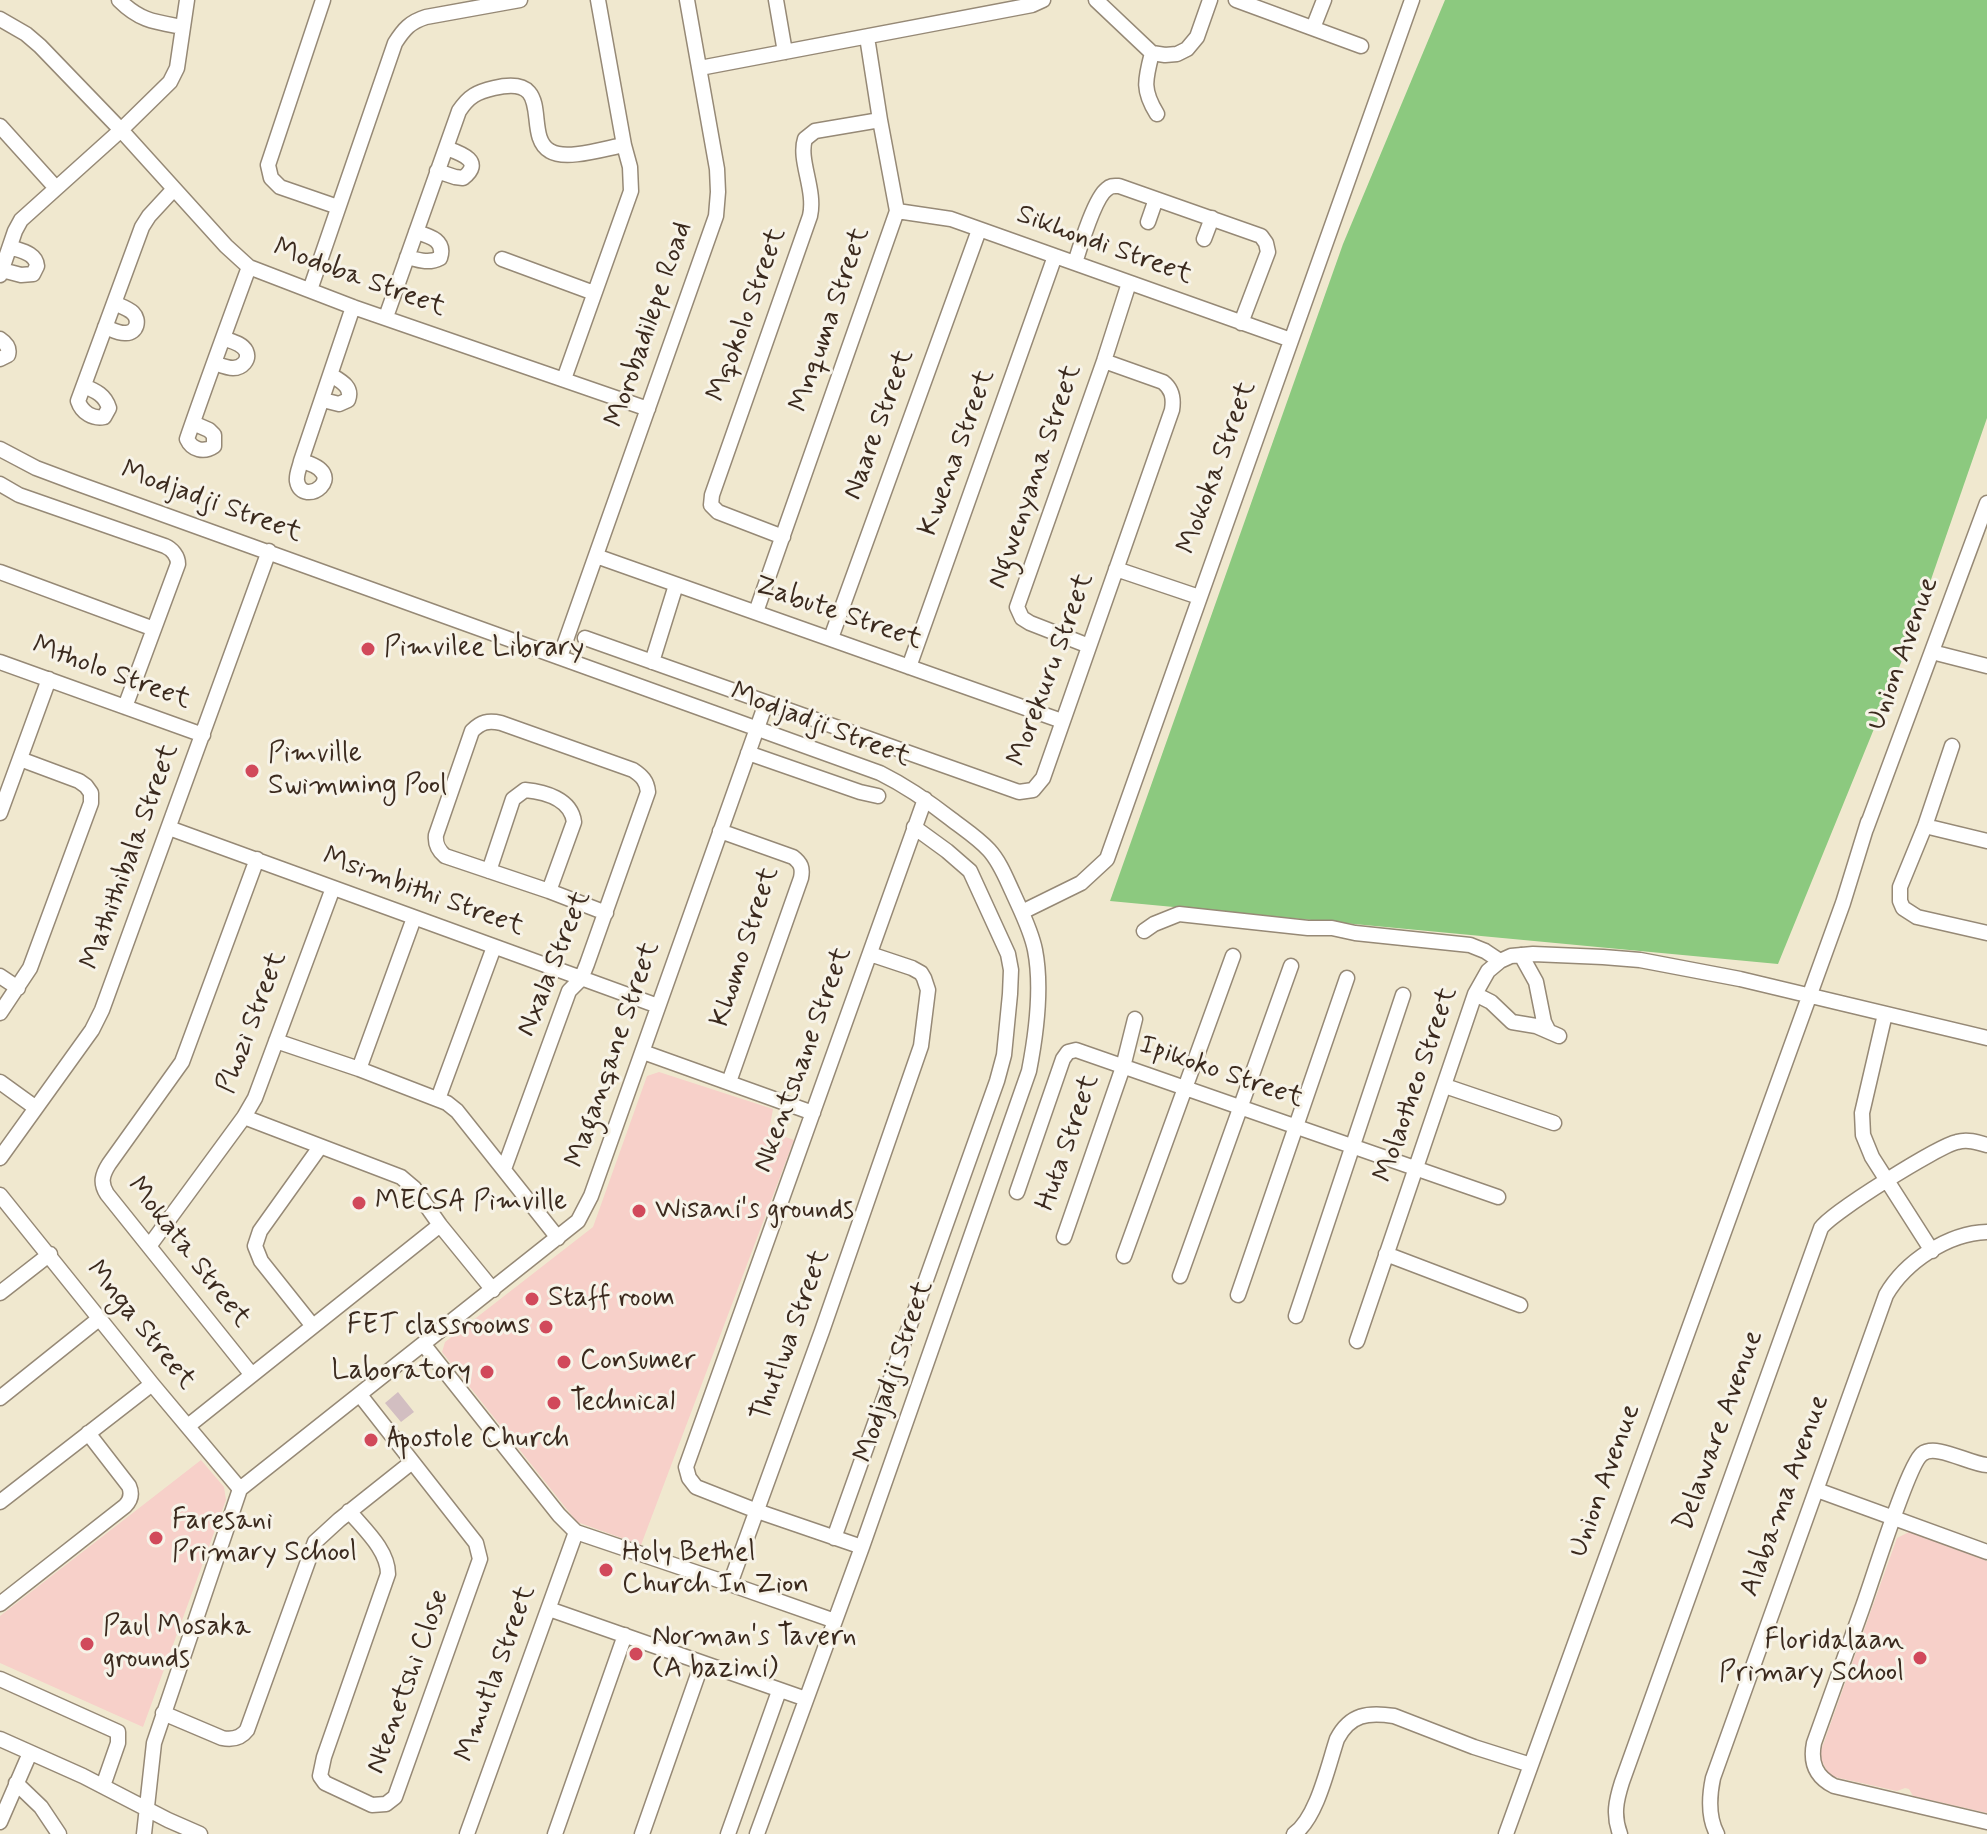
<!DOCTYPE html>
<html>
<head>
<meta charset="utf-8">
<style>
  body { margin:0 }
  canvas { display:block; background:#f0e8cf }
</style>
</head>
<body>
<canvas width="1987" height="1834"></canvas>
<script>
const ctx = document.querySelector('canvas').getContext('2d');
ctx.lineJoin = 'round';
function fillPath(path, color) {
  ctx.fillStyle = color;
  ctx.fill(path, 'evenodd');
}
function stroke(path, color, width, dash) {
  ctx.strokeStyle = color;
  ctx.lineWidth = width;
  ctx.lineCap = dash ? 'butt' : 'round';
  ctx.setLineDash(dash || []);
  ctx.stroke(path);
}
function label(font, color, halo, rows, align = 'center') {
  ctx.font = font + ' Mynerve,sans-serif';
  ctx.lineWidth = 6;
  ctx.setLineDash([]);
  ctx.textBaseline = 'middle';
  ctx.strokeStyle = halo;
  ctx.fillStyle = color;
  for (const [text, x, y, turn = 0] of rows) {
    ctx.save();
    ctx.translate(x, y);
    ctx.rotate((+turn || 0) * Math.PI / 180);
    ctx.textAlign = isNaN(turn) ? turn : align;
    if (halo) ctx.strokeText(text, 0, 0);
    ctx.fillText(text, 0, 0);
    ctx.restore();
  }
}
fillPath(new Path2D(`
  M659 1072 773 1109 769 1131 794 1140 641 1545 577 1522 442 1352 445 1342 593 1227 647 1076Z
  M201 1460 224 1487 226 1500 143 1727 0 1663V1616Z
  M1909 1532 1987 1561V1813L1913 1796 1909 1789 1905 1788 1897 1791 1830 1776 1819 1756 1897 1538Z`), '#f7d0c9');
fillPath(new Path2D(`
  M398 1392 414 1412 401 1422 385 1403Z`), '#d2bec1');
fillPath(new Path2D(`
  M1445 0H1987V418L1909 643 1778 964 1110 901 1343 244Z`), '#8cc97f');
const minor = new Path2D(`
  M119 0C140 21 155 22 183 27
  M323 0 268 165 271 178 280 187 338 207
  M776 0 785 52
  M1096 0 1152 53 1165 55 1177 54 1187 49 1197 37 1210 0
  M1236 0 1361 46
  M0 19 26 34 40 46 121 130 226 246 249 267 353 307 648 409
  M1313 28 1324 0
  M1152 53C1145 80 1142 90 1157 114
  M700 68 1032 5 1043 0
  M0 126 56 188
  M437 171 455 177 463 178C485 161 460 153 446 148
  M897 211 951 219 1291 340
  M1148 222 1156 199
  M1204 239 1212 218
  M407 257C418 260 429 264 440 258 446 240 429 236 416 232
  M502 259 594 293
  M1075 263C1080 247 1095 197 1107 189 1111 185 1114 186 1119 186L1261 236 1266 243 1268 252 1241 323
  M2 270 21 275 33 274 37 266C36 253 21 251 10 247
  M0 275 15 231 21 220 121 130 170 82 177 68 187 0
  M310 290 395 43C404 29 410 22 426 17L520 0
  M386 317 459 111C469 96 477 92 494 88 557 73 522 135 550 151 566 161 606 148 624 145
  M105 327C111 329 119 334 126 333 137 333 140 320 133 313 128 308 120 306 114 303
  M0 339C6 343 10 348 8 355L0 359
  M214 363C220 365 227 368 233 368 242 368 250 360 246 351 242 343 230 341 223 338
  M564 379 631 191 630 167 624 145 598 0
  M84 386C96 391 105 395 109 408L104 417C93 419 82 413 78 401L142 227 149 216 173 190
  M323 400 339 404 348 400C353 387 341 381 331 375
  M193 423 209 430 214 435V446C204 453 192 450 187 439 207 381 228 324 249 267
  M0 449 36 468 76 483 880 773C906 786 928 801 951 819 964 829 978 838 989 850 1000 862 1006 878 1013 893 1021 911 1031 930 1035 950 1042 986 1036 1035 1029 1071L862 1547 757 1834
  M301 461C354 474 302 510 297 481 296 474 300 467 301 461L353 307
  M0 484 19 495 165 546C172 549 178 556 178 564L125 707
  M783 537 718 512 711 505 712 495 810 216C816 190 798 160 805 139L815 131 880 120
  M596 556 1062 721
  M1116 569 1199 597
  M0 572 154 629
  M756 612 897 211 880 120 867 37
  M585 638 1019 792 1033 790 1043 778 1172 410C1174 398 1172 389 1163 382L1104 361
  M831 638 979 230
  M1089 646 1030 623 1022 618 1017 607 1104 361 1129 283
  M1932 652 1987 666
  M560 657 716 216 718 192 717 169 687 0
  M0 662 203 735
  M652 662 676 585
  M909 667 1055 256
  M1952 746 1925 826 1900 887V901L1903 908 1917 917 1987 933
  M748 753 860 792 878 796
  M0 813 49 679
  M1925 826 1987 841
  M169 828 658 1006
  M1866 829 1987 503
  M720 831 793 857C801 863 803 868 801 878L729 1082
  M489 871 513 799 525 790C545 792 571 799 574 822L549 891
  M1022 912 1081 883 1107 859 1412 0
  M1144 931 1154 924 1179 914 1308 928H1332L1355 933 1470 945 1485 951 1500 961
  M1521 955 1536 982 1544 1022 1548 1030
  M0 976 18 988
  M1475 994 1491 1002 1512 1022 1536 1026 1559 1036
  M0 1013 30 968 91 803V793L86 786 79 781 20 759
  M1885 1014 1862 1113 1863 1135 1872 1157 1932 1251
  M276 1041 359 1069 447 1103 457 1111 558 1238
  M643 1052 813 1113
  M359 1069 414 918
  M0 1082 36 1108
  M1445 1086 1554 1123
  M438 1099 494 947
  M244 1117 401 1177 414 1188 440 1225 493 1290
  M0 1158 92 1030 102 1010 269 551
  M504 1169 569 991 581 979 587 964 648 792C647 781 642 776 633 770L501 723C488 720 481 722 472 731L436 835C435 844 438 850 445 856L549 891 606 913
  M1017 1192 1063 1059 1068 1052 1076 1050 1498 1197
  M0 1195 152 1384 240 1489
  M1064 1237 1123 1067 1135 1019
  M150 1245 244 1117 255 1098 333 888
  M1386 1254 1520 1305
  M1124 1256 1233 956
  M1180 1276 1291 966
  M0 1293 50 1254
  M1238 1295 1347 978
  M1296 1316 1403 995
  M312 1325 261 1261 255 1246 260 1231 320 1147
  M1357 1341 1475 994 1488 971 1500 961 1511 956 1533 954 1603 957 1640 960 1740 979 1987 1038
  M424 1345 559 1515 576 1532 730 1584 835 1621
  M252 1375 107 1194C100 1183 102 1175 109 1164L182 1062 257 859
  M0 1398 100 1318
  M188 1426 440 1225
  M1987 1465C1969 1464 1936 1443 1922 1454 1908 1464 1871 1585 1862 1609 1846 1654 1830 1699 1814 1743 1810 1763 1816 1777 1834 1786L1987 1822
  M1817 1490 1987 1552
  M0 1502 152 1384
  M349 1511C364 1529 388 1550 388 1574L324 1757 320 1776 325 1783 372 1805 386 1804 395 1797 480 1559 476 1543 360 1395
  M834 1538 997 1081 1004 1055 1010 994 1011 970 1008 954 970 871 947 851 914 827
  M862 1547 757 1511 696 1487 689 1478 686 1467 925 799
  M730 1584 822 1331 921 1046 928 990 924 978 921 973 912 968 870 954
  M0 1604 125 1506C131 1500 132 1493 129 1486L88 1433
  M549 1609 806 1699
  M0 1679 118 1732V1743L103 1786
  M163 1713 222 1738C232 1740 241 1738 247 1730L315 1542 339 1520 412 1462
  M0 1739 83 1776 168 1820 200 1834
  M16 1783 41 1807 59 1834
  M0 1822 30 1753
  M144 1834 154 1743 240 1489 578 1221 591 1196 766 703
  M467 1834 576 1532
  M555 1834 625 1635
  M642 1834 702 1663
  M728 1834 779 1691
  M1294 1834C1317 1818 1328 1766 1337 1739 1350 1714 1368 1712 1394 1716L1474 1747 1531 1765
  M1506 1834 1843 903 1868 822
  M1620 1834C1613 1815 1616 1801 1622 1782L1821 1228C1831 1213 1938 1146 1957 1142 1967 1139 1977 1142 1987 1145
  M1717 1834C1708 1817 1709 1797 1713 1778L1886 1295C1905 1262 1948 1233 1987 1232`);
stroke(minor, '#968976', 17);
stroke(minor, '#fff', 14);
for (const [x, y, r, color] of [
  [368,649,8,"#d1495b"],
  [252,771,8,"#d1495b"],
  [359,1203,8,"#d1495b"],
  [639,1211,8,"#d1495b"],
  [532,1299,8,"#d1495b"],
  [546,1327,8,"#d1495b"],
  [564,1362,8,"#d1495b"],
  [487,1372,8,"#d1495b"],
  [554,1403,8,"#d1495b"],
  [371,1440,8,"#d1495b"],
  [156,1538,8,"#d1495b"],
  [606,1570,8,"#d1495b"],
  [87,1644,8,"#d1495b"],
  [636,1654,8,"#d1495b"],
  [1920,1658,8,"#d1495b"]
]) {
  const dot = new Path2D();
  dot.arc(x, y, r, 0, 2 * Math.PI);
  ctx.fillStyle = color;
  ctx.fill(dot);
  stroke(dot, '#f7f3e8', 3);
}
label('28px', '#3b2a1e', '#f7f3e8', [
  ["Sikhondi Street",1104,246,20],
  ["Modoba Street",359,279,20],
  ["Mqokolo Street",748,315,-70],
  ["Mnquma Street",831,320,-71],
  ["Morobadilepe Road",650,325,-71],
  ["Naare Street",880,425,-70],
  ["Kwena Street",958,453,-70],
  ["Mokoka Street",1218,468,-70],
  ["Ngwenyana Street",1036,477,-71],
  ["Modjadji Street",211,503,20],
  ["Zabute Street",838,614,19],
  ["Union Avenue",1904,654,-70],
  ["Morekuru Street",1052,670,-70],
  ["Mtholo Street",111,674,20],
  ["Modjadji Street",820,726,21],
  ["Mathithibala Street",131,857,-70],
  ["Msimbithi Street",423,893,20],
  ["Khomo Street",746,947,-72],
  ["Nxala Street",555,964,-68],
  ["Phozi Street",253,1023,-69],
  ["Maganqane Street",614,1055,-71],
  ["Nkentshane Street",804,1060,-70],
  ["Ipikoko Street",1221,1073,19],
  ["Molaotheo Street",1417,1085,-71],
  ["Huta Street",1069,1143,-71],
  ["Mokata Street",188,1253,52],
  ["Mnga Street",140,1326,51],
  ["Thutlwa Street",792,1336,-70],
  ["Modjadji Street",895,1372,-71],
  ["Delaware Avenue",1720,1431,-70],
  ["Union Avenue",1606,1481,-70],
  ["Alabama Avenue",1786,1496,-70],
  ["Mmutla Street",497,1674,-70],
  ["Ntenetshi Close",409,1682,-70]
]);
label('28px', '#3b2a1e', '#f7f3e8', [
  ["Pimvilee Library",384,649],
  ["Pimville",268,755],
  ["Swimming Pool",268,787],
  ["MECSA Pimville",375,1203],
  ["Wisani's grounds",655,1211],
  ["Staff room",548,1299],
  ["FET classrooms",530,1327,"right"],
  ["Consumer",580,1362],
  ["Laboratory",471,1372,"right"],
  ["Technical",570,1403],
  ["Apostole Church",387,1440],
  ["Faresani",172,1522],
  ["Primary School",172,1554],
  ["Holy Bethel",622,1554],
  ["Church In Zion",622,1586],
  ["Paul Mosaka",103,1628],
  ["grounds",103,1660],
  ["Norman's Tavern",652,1638],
  ["(A bazini)",652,1670],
  ["Floridalaan",1904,1642,"right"],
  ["Primary School",1904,1674,"right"]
], 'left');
</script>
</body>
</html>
